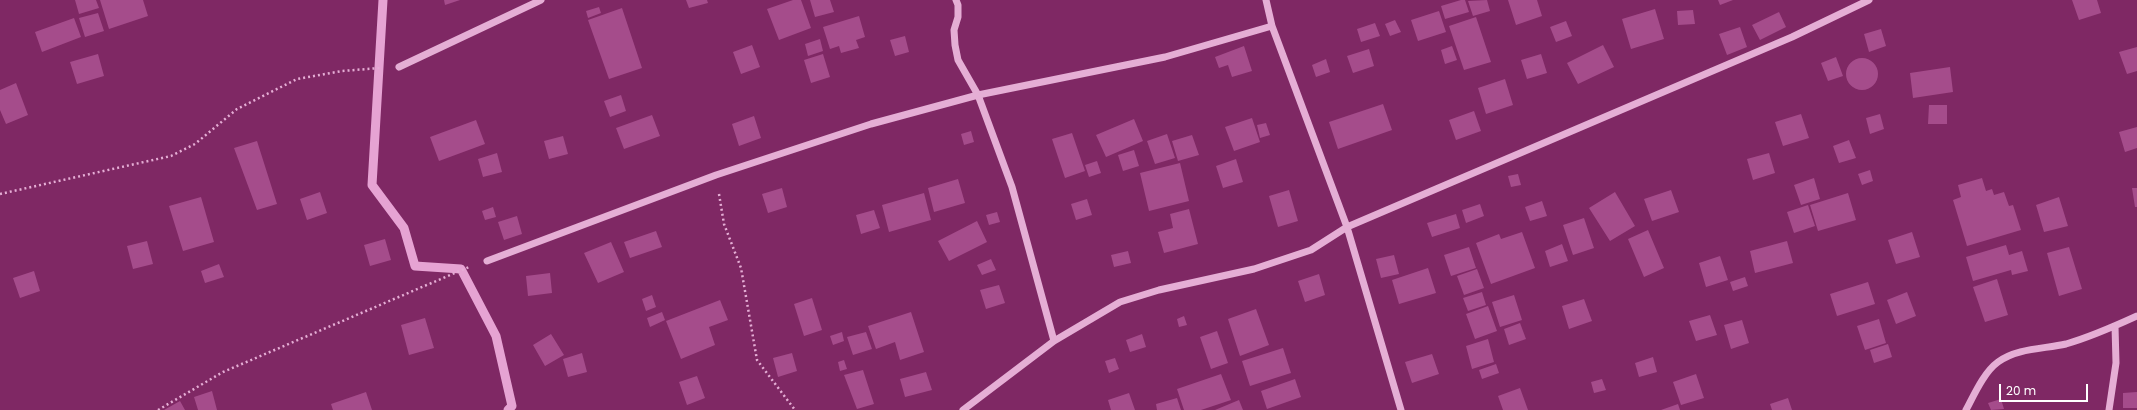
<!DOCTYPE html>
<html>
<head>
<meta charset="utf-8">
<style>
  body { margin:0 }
  #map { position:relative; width:2137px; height:410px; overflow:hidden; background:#7f2864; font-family:Poppins,sans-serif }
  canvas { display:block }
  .scale { position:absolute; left:1999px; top:384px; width:89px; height:18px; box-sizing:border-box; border:2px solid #fff; border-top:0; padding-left:5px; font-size:12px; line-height:14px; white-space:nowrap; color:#fff; -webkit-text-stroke:3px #7f2864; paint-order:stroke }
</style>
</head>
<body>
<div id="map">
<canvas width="2137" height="410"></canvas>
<div class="scale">20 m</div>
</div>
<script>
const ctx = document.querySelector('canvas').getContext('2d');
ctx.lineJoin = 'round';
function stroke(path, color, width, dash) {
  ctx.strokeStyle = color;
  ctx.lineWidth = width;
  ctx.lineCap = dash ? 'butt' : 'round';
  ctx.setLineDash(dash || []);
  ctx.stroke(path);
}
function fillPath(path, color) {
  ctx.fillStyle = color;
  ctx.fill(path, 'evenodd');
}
stroke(new Path2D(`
  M383 0 372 185 404 228 415 266 461 269 496 336 512 406 508 410`), '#e6a3d3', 9);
fillPath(new Path2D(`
  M75 0H96L99 8 79 14Z
  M100 0H143L148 16 109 29Z
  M444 0H460L445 5Z
  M686 0H707L708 3 689 8Z
  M793 0H801L811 28 779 40 767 9Z
  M810 0H830L834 12 815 17Z
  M1461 0H1465L1469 12 1445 19 1441 6Z
  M1487 0 1490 11 1473 16 1468 1Z
  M1508 0H1537L1542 16 1516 25Z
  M1718 0H1733L1720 5Z
  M2072 0H2097L2101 13 2079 20Z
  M599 7 601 13 588 18 586 11Z
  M622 8 642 68 609 79 588 20Z
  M1655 9 1664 39 1631 49 1622 19Z
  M1693 10 1695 24 1678 25 1677 11Z
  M1439 11 1446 32 1418 41 1411 20Z
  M1779 12 1786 27 1760 40 1752 25Z
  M98 13 104 31 85 37 79 18Z
  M859 16 865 37 856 40 859 48 841 53 839 46 830 49 823 27Z
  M1476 17 1491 62 1464 70 1449 26Z
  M74 18 81 37 42 52 35 32Z
  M1395 20 1401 32 1390 36 1385 24Z
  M1566 21 1572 36 1556 42 1550 27Z
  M1375 23 1380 36 1361 42 1357 29Z
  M1740 27 1747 47 1727 55 1719 34Z
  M1881 29 1886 46 1869 52 1864 34Z
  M905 36 909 52 895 56 890 40Z
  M820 39 823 51 808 56 805 44Z
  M752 45 760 67 741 74 733 52Z
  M1603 45 1614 67 1578 84 1567 63Z
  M1244 46 1252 71 1232 77 1228 65 1219 68 1215 57Z
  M1452 46 1457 60 1445 64 1441 50Z
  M2137 47V71L2127 74 2119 52Z
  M1369 49 1374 66 1353 73 1347 56Z
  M98 54 104 76 77 84 70 62Z
  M823 54 830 77 811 83 804 60Z
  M1541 54 1547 73 1527 79 1521 60Z
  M1836 57 1843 76 1828 81 1821 63Z
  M1846 74a16 16 0 1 1 32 0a16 16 0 1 1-32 0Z
  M1326 59 1330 72 1316 77 1312 65Z
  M1950 67 1953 92 1913 98 1910 73Z
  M1505 79 1513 105 1486 114 1478 88Z
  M16 83 28 115 6 124 0 110V90Z
  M621 95 626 111 610 117 604 101Z
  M1383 104 1392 130 1338 149 1329 122Z
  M1929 105H1947V124H1928Z
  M1474 111 1481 131 1456 140 1449 120Z
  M1801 114 1809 138 1783 146 1775 122Z
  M1880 114 1884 129 1870 134 1866 118Z
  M652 115 660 136 624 149 616 128Z
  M754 116 761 138 739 146 732 124Z
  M1252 118 1260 142 1234 151 1225 127Z
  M1134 119 1143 141 1106 157 1096 135Z
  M476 120 485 144 439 161 430 137Z
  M1266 123 1270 135 1260 138 1257 125Z
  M2137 127V148L2125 152 2119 132Z
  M971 131 974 142 964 145 961 134Z
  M1072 133 1085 171 1065 178 1052 139Z
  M1167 134 1175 158 1155 164 1147 141Z
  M1192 135 1199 155 1178 161 1172 141Z
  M563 136 568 154 549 159 544 141Z
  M1849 140 1856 158 1839 163 1833 146Z
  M257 141 277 204 257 210 234 148Z
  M1134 150 1139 166 1123 171 1118 155Z
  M497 153 502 172 483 177 478 159Z
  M1769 153 1775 173 1753 180 1747 159Z
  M1236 159 1243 182 1223 188 1216 166Z
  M1097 161 1101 173 1089 177 1085 165Z
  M1180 163 1189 201 1149 211 1140 173Z
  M1870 170 1873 181 1862 185 1858 174Z
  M1518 174 1521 185 1511 187 1508 176Z
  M1814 178 1820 199 1801 205 1794 185Z
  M1982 178 1986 191 1992 189 1994 195 2004 192 2009 206 2013 205 2021 230 1967 246 1953 200 1961 197 1958 185Z
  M958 179 965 203 934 212 928 188Z
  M782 188 787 207 768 213 762 194Z
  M2132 188H2137V207H2135Z
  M1289 190 1298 221 1278 227 1269 196Z
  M1671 190 1679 212 1652 221 1644 199Z
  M320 192 327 213 307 220 300 199Z
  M1615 192 1635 226 1610 241 1589 208Z
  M924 193 931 220 889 232 882 205Z
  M1848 193 1856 220 1818 231 1810 205Z
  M201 197 214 242 183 251 169 206Z
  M2059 197 2068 226 2044 232 2036 205Z
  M1087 199 1092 215 1076 220 1071 204Z
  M1542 201 1547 216 1530 221 1525 207Z
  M1480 204 1484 216 1466 223 1462 210Z
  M1808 205 1815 226 1794 233 1787 212Z
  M493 207 496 217 485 220 482 211Z
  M1189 209 1198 244 1164 253 1158 232 1173 228 1170 214Z
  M874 210 880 228 861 234 856 215Z
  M997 212 1000 222 989 225 986 215Z
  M1456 214 1460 228 1432 237 1427 223Z
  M517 216 522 234 504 240 498 222Z
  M1584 218 1594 248 1573 255 1563 225Z
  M977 221 987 242 949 261 938 241Z
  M1648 230 1664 268 1644 277 1628 239Z
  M656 231 662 247 630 258 624 242Z
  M1522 232 1535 268 1491 284 1476 243 1499 234 1501 239Z
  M1912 232 1920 257 1896 264 1888 240Z
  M385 239 391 260 370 266 364 245Z
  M147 241 153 264 133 269 127 246Z
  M1787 241 1793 263 1755 273 1750 251Z
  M611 242 624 272 598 283 584 253Z
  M1562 244 1568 261 1550 267 1545 251Z
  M2006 245 2009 255 2022 251 2028 271 2012 275 2011 270 1973 281 1966 257Z
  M1469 247 1476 268 1451 276 1444 255Z
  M2069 247 2082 289 2059 296 2047 253Z
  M1128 251 1131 263 1114 267 1111 255Z
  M1394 255 1399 274 1381 278 1376 259Z
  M1720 256 1728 280 1706 287 1699 263Z
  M991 259 996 270 982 275 977 265Z
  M219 264 224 277 205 283 201 271Z
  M1428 268 1436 293 1399 304 1392 280Z
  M1477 269 1484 288 1464 295 1457 276Z
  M34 271 40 291 20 298 13 278Z
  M550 273 552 293 528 296 526 276Z
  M1319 274 1325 295 1305 302 1298 281Z
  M1745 277 1748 286 1733 291 1730 282Z
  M1997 279 2008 315 1985 322 1973 287Z
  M1868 282 1875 304 1837 316 1830 294Z
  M999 285 1005 303 986 309 980 290Z
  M1482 292 1486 305 1468 311 1463 298Z
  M1907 292 1916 316 1896 324 1887 300Z
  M652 295 656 307 646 311 642 299Z
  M1514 295 1522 320 1500 327 1492 302Z
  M812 298 822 330 804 336 794 304Z
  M1584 299 1592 321 1569 329 1562 306Z
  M720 300 728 320 709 327 715 345 681 359 666 321Z
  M1488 306 1497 331 1475 339 1466 314Z
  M1256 309 1269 345 1240 356 1228 319Z
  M662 312 665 320 650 327 647 318Z
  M911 312 924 352 900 360 895 342 876 349 868 326Z
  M1710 315 1717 335 1696 341 1689 321Z
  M1184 316 1187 325 1179 327 1177 319Z
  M425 318 434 348 409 355 401 325Z
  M1879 319 1886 343 1865 350 1857 326Z
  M1742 320 1749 343 1731 349 1724 325Z
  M1520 323 1526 339 1509 345 1504 329Z
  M1217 331 1228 363 1211 369 1200 337Z
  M842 332 844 341 833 345 830 336Z
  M866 332 872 349 853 355 847 337Z
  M551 334 564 355 545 366 533 345Z
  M1142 334 1146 347 1130 352 1126 340Z
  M1488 339 1494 362 1472 369 1466 346Z
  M1888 344 1892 357 1874 363 1870 350Z
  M1283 348 1291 373 1250 386 1242 361Z
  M582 353 587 372 568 377 563 359Z
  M792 353 797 371 778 377 773 358Z
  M1432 354 1439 374 1412 383 1405 362Z
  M1653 357 1657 372 1639 377 1635 363Z
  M1115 358 1119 369 1109 373 1105 361Z
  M844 360 847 369 840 371 838 362Z
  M1496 364 1499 373 1482 379 1479 370Z
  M863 370 874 404 857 409 844 375Z
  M926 372 932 390 905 397 900 379Z
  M1221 374 1231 400 1201 410H1184L1177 389Z
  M1696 374 1704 398 1681 405 1673 382Z
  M697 376 705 398 687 405 679 382Z
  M1295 379 1301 397 1267 409 1261 391Z
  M1602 379 1606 390 1594 393 1591 382Z
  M1520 388 1528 410H1503L1498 396Z
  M212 391 217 410H198L194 397Z
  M366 392 372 410H333L331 404Z
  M2137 392V408H2123V393Z
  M1129 393 1135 410H1111L1108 400Z
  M1177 398 1181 410H1157L1156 404Z
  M1788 398 1792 410H1772L1770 404Z
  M2001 399 2004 409 1991 410 1988 403Z
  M1239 400 1243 410H1215Z
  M180 401 185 410H164Z
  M1678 404 1680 410H1661Z`), '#a54c8b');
stroke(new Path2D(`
  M0 194 171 156 195 144 237 109 297 79 342 71 380 68
  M719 194 724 224 741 268 757 360 795 410
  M158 410 223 372 469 267`), '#e5aed5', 2.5, [2, 3]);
stroke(new Path2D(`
  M956 0 958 5V17L954 30 955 45 958 60 978 95 1012 187 1054 341
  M1266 0 1272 26 1347 227 1401 410
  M399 67 541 0
  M487 261 716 175 871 124 978 95 1165 57 1272 26
  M963 410 1054 341 1120 302 1159 290 1254 269 1311 250 1347 227 1792 37 1869 0
  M1966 410C1974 395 1984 372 1998 362 2017 348 2044 349 2066 344 2091 337 2113 327 2137 316
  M2109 410 2116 363 2115 326`), '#e5aed5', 7);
</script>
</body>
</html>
